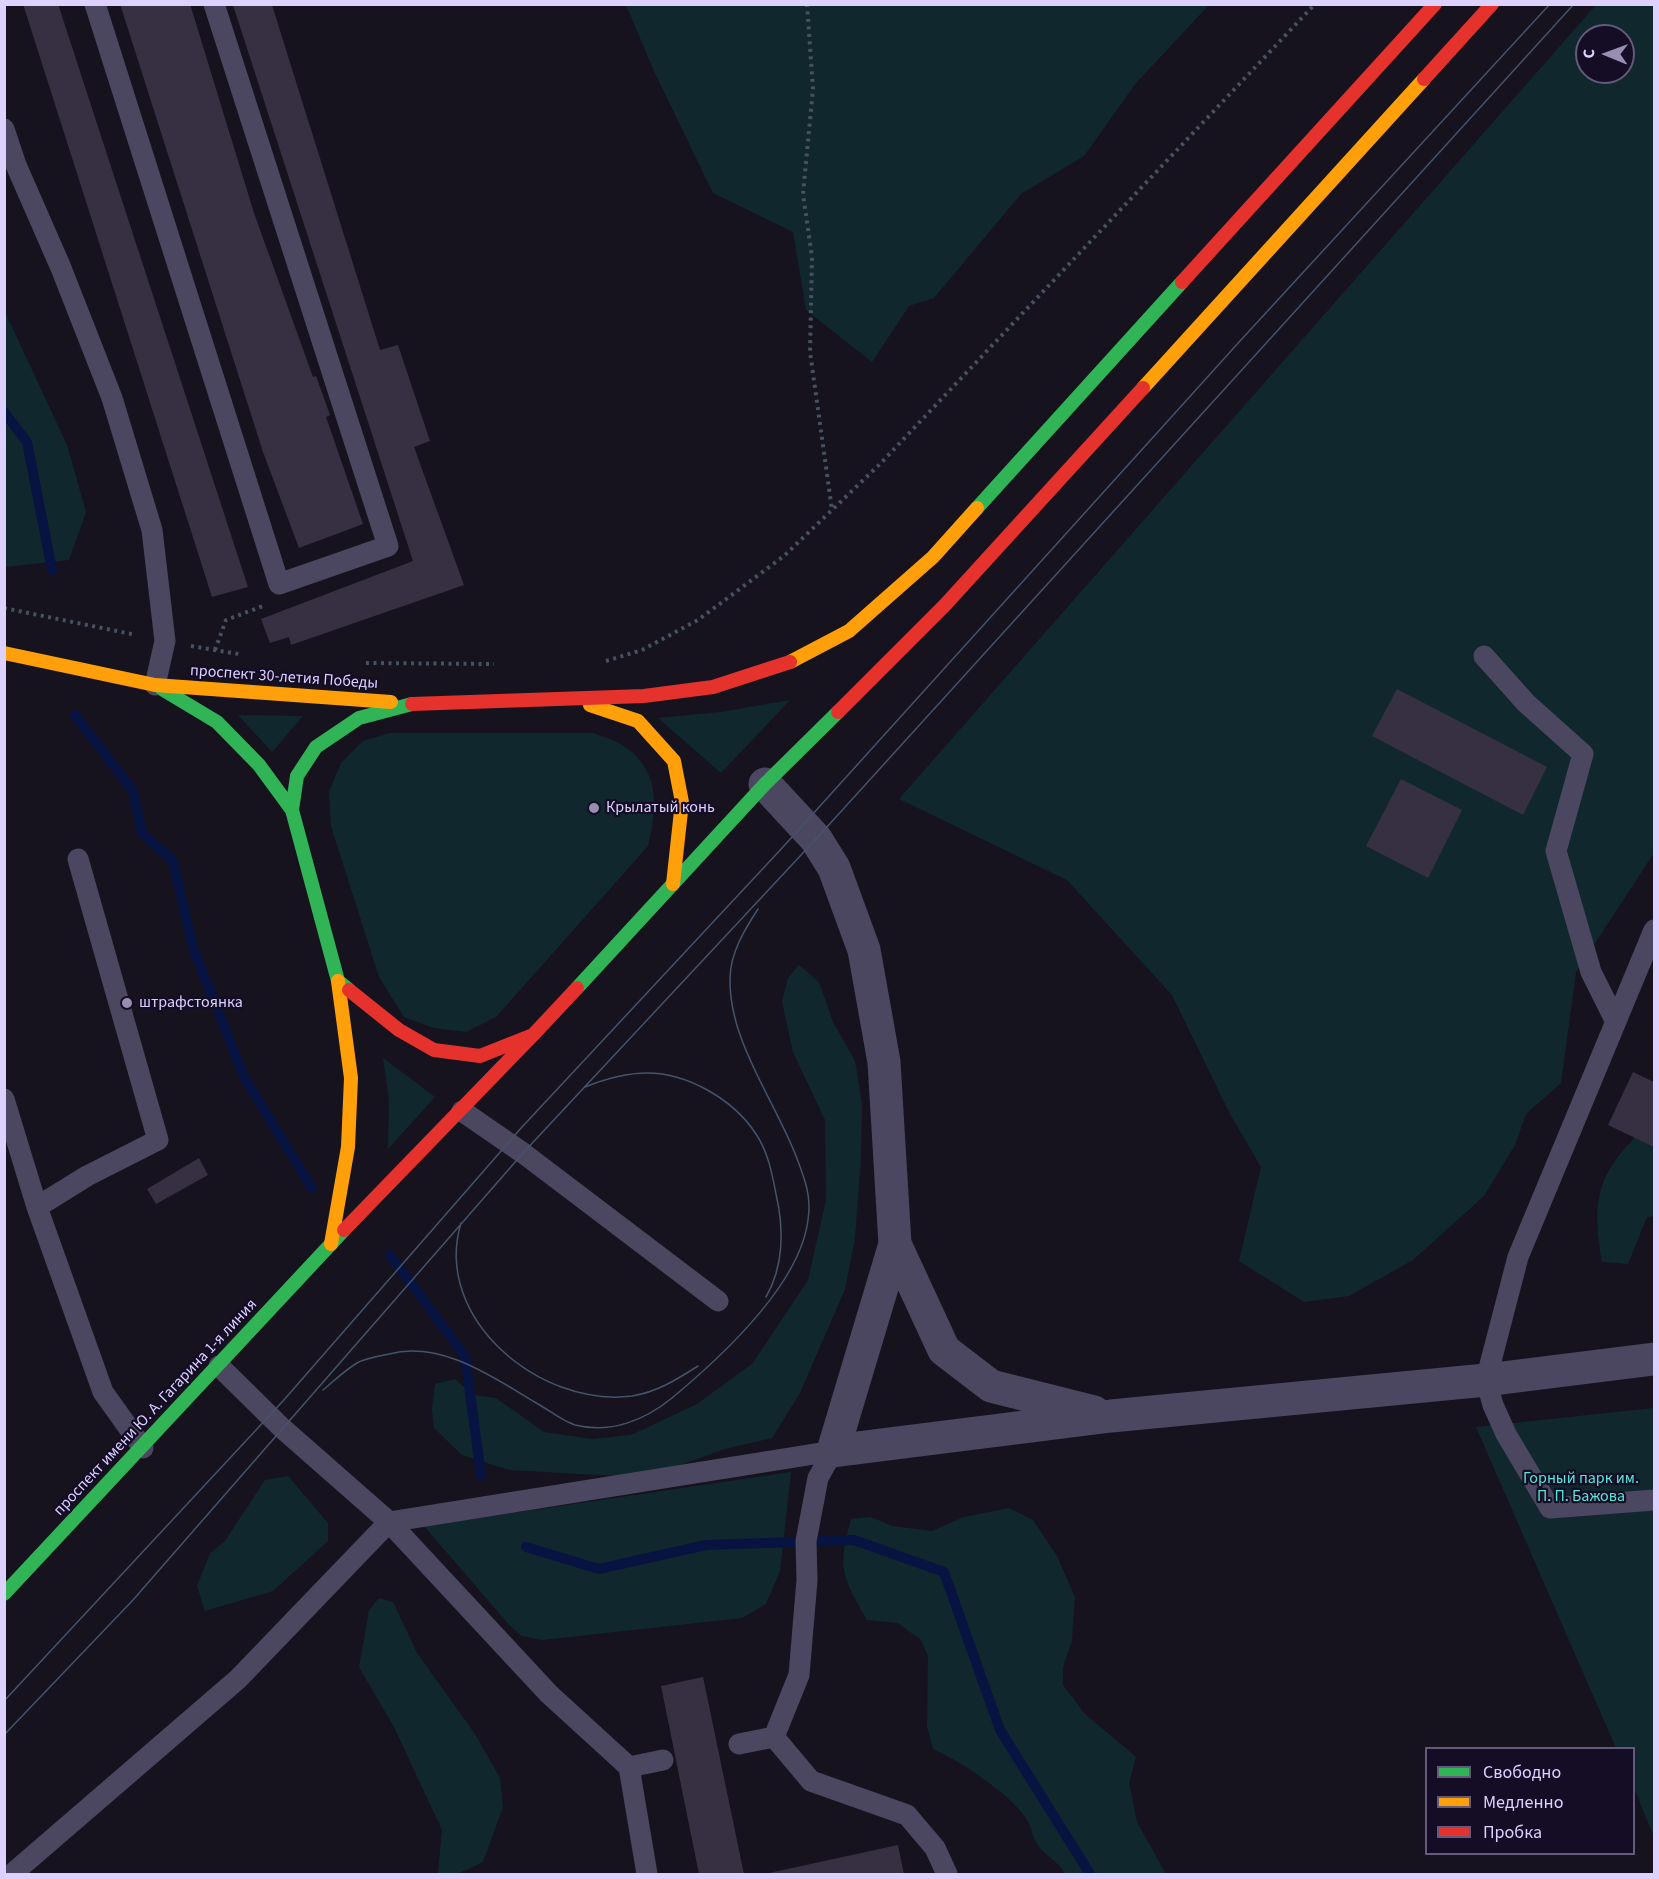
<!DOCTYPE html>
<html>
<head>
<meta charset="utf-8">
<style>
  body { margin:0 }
  #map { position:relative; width:1659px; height:1879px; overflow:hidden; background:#16131f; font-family:"Source Sans 3",sans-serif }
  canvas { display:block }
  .frame { position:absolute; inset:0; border:6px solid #ddd1ff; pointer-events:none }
  .legend { position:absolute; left:1425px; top:1747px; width:210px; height:108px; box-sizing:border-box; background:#140d25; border:2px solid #645b7c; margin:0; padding:8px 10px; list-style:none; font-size:18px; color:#ddd1ff }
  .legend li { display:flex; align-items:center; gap:12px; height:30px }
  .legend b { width:30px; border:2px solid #645b7c }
  .north { position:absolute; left:1575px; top:24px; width:60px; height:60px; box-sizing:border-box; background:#140d25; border:2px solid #645b7c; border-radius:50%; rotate:271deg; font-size:16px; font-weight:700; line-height:24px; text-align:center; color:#ddd1ff }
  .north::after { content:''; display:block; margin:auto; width:21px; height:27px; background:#978eb1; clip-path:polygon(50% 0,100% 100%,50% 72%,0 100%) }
</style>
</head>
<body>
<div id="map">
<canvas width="1659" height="1879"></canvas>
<div class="frame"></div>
<ul class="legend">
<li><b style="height:8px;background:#30b455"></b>Свободно</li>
<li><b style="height:8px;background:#ff9f0a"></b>Медленно</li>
<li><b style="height:8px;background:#e5322d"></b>Пробка</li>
</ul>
<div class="north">С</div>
</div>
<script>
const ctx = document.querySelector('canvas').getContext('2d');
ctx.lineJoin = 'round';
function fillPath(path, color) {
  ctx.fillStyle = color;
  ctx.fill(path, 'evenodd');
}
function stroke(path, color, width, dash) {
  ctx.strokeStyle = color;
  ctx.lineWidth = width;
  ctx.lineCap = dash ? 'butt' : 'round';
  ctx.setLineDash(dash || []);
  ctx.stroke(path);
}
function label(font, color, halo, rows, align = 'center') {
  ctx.font = font + ' "Source Sans 3",sans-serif';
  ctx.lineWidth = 4.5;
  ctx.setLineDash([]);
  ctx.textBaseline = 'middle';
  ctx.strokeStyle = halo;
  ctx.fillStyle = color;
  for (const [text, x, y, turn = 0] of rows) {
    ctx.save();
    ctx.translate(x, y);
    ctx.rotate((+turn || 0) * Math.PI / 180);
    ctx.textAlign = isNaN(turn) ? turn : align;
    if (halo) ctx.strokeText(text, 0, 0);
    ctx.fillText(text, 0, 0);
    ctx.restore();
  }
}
fillPath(new Path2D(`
  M626 5H1209L1136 83 1084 156 1021 194 934 298 909 306 872 362 806 310 793 232 713 193 654 71Z
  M1596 5H1654V853L1576 972 1561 1083 1526 1114 1515 1145 1484 1196 1413 1260 1349 1296 1304 1302 1239 1261 1261 1167 1230 1114 1172 995 1067 880 899 799ZM1587 36H1623V72H1587Z
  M5 312 67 445 86 512 69 560 5 567Z
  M790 700 721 773 658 718 721 712Z
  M238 715 303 716 272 752Z
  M390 733H593C603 737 615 740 624 746 661 771 657 809 648 846L496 1017 466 1032 434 1028 404 1017 379 977 331 826 329 792 341 763 363 741Z
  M799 965 819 982 833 1022 855 1061 862 1104 861 1158 855 1238 845 1289 800 1393 772 1438 725 1449 669 1469 617 1476 509 1470 462 1455 434 1428 432 1409 435 1384 455 1379 473 1395 496 1398 544 1432 592 1439 631 1435 697 1404 753 1363 808 1280 826 1200 825 1120 793 1052 782 1002 788 978Z
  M383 1058 435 1097 388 1149 389 1100Z
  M1654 1079V1216L1647 1217 1628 1264 1602 1262C1593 1208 1594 1178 1634 1139L1635 1104Z
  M1654 1408V1837L1634 1788V1748H1616L1476 1427Z
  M791 1472 780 1571 766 1604 742 1618 542 1640 522 1636 511 1627 424 1526Z
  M288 1476 328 1523V1541L273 1591 205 1611 197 1586 210 1553 225 1541 265 1480Z
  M1009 1508 1033 1520 1057 1556 1075 1597 1072 1640 1063 1667V1685L1085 1714 1136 1757 1129 1783 1137 1822 1166 1874H1065C1059 1861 1044 1856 1037 1844 1032 1836 1031 1825 1026 1818 1007 1792 962 1762 933 1749L927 1726 928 1656 921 1640 898 1623 867 1620C842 1576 837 1569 851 1519L871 1517 892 1526 932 1531 964 1517Z
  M379 1598 393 1602 417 1653 475 1734 500 1778 503 1807 483 1862 457 1874H438L442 1830 394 1727 359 1667 369 1610Z`), '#10282d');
stroke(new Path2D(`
  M4 412 27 442 52 570
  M75 715 133 791 142 833 173 861 193 948 245 1079 312 1188
  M390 1255 465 1356 481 1475
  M526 1547 599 1569 706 1545 854 1540 944 1572 1000 1730 1090 1874`), '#071441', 10);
fillPath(new Path2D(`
  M23 4H58L248 587 212 597Z
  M120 4H190L254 213 313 377 316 376 330 415 326 417 363 524 299 548 263 452Z
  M233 5H272L380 350 398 345 430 441 414 447 464 585 291 645 289 637 270 643 261 619 413 561Z
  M1397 689 1547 767 1523 815 1372 736Z
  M1401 779 1462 810 1428 878 1366 846Z
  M1633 1072 1654 1082V1147L1608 1125Z
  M199 1158 208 1175 156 1204 147 1189Z
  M703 1677 744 1874H699L661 1686Z
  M898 1845 904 1874H769V1873Z`), '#363042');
stroke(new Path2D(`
  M807 4 813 89 803 194 812 257 810 352 832 510
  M4 608 136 635
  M191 646 239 654
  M215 650 226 620 263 606
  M606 661 642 650 698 620 784 556 880 464 1315 4
  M366 663 494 664`), '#465162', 4, [3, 4.5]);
stroke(new Path2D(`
  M95 4 279 584 388 546 214 4
  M4 129 16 165 61 268 112 398 152 530 165 641 155 685
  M1484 656 1526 703 1583 754 1556 851 1591 972 1615 1020
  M78 859 158 1140 87 1176 37 1207 103 1392 143 1448
  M1654 930 1518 1257 1486 1380 1493 1405 1506 1434 1550 1508 1654 1500
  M4 1099 37 1207
  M462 1111 523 1153 718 1301
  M219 1366 282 1428 389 1522 549 1694 629 1767 663 1760
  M774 1737 811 1781 907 1815 935 1848 947 1874
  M739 1744 774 1737 799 1675 807 1580 806 1541 818 1478 833 1451
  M629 1767 647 1874
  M12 1874 238 1679 389 1522 833 1451`), '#4c4760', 21);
stroke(new Path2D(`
  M765 784 816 839 834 868 864 950 884 1062 895 1244 833 1451 1111 1416 1486 1380 1654 1359
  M895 1244 944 1350 991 1386 1094 1412`), '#4c4760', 33);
stroke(new Path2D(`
  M977 508 1182 282
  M162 689 217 722 259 765 292 810
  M577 988 765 784 838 712
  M349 990 338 981 292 810 297 776 316 747 359 718 412 704
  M4 1594 344 1230`), '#30b455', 14);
stroke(new Path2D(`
  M1143 388 1424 79
  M4 653 155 685 391 702
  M790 662 849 631 933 557 977 508
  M590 705 638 721 674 761 682 802 673 884
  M331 1244 348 1147 351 1078 338 981`), '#ff9f0a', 14);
stroke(new Path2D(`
  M1424 79 1492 4
  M1182 282 1435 4
  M412 704 644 696 713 687 790 662
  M838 712 945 605 1143 388
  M349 990 399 1030 434 1050 480 1056 533 1035 577 988
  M344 1230 533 1035`), '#e5322d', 14);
stroke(new Path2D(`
  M585 1087C605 1079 625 1073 647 1073 688 1073 734 1100 756 1134 768 1152 772 1173 776 1194 784 1228 784 1266 766 1297
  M461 1223C432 1319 541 1408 632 1396 657 1392 676 1380 698 1366
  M323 1390C334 1381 345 1370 357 1363 365 1358 379 1356 389 1354 442 1340 494 1378 538 1404 549 1410 562 1421 575 1425 611 1434 645 1420 672 1398 720 1358 800 1285 808 1220 812 1196 804 1177 796 1156 774 1099 729 1041 730 979 730 953 745 929 758 909
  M4 1701 283 1401 522 1127 783 847 1240 341 1550 4
  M4 1735 133 1600 523 1153 816 839 1574 4`), '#45546b', 1.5);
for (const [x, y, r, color] of [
  [594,808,6,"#978eb1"],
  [127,1003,6,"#978eb1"]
]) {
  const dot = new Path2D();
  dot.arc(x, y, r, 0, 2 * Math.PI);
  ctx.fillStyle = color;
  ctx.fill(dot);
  stroke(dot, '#140d25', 2);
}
label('16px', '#ddd1ff', '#140d25', [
  ["проспект 30-летия Победы",284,678,4],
  ["проспект имени Ю. А. Гагарина 1-я линия",156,1408,-47]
]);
label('16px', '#ddd1ff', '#140d25', [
  ["Крылатый конь",606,808],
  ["штрафстоянка",139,1003]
], 'left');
label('16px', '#55e7d8', '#140d25', [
  ["Горный парк им.",1581,1479],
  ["П. П. Бажова",1581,1497]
]);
</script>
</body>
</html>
